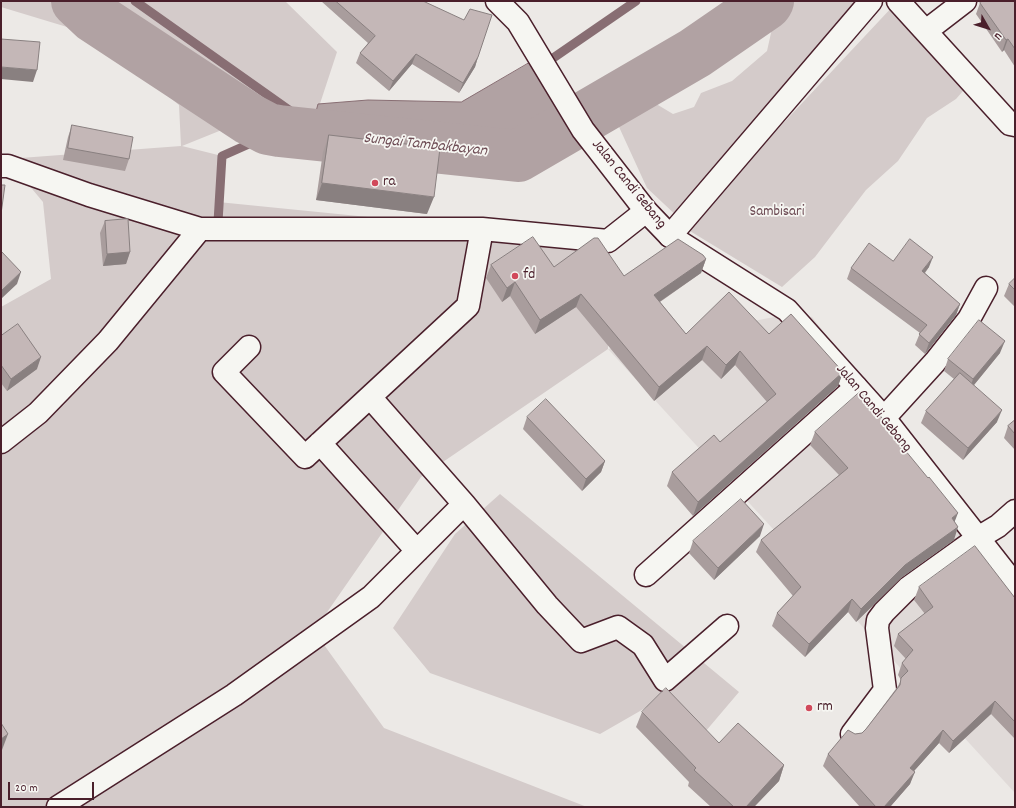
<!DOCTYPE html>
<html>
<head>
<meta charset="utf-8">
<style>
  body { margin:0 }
  #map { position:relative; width:1016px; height:808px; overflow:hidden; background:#ece9e6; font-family:Dekko,sans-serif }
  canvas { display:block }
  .frame { position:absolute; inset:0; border:2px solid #4a1f2b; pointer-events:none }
  .north { position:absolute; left:968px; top:8px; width:40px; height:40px; -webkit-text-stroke:3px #f6f6f2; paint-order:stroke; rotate:129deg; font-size:11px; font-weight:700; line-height:16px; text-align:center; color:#4a1f2b }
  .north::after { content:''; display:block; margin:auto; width:14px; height:18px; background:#4a1f2b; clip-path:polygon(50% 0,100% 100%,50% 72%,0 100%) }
  .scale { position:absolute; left:8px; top:782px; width:86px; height:18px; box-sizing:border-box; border:2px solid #4a1f2b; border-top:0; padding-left:5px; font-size:12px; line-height:14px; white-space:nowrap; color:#4a1f2b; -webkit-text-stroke:3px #f6f6f2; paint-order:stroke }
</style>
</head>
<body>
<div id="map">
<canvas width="1016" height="808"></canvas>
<div class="frame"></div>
<div class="north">U</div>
<div class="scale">20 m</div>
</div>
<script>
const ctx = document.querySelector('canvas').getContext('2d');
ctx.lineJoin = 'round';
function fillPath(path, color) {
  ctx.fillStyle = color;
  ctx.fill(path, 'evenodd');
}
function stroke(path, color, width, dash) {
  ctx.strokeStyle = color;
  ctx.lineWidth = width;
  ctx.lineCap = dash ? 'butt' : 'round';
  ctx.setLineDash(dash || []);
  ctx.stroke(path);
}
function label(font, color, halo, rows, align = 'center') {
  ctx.font = font + ' Dekko,sans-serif';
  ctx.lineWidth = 3.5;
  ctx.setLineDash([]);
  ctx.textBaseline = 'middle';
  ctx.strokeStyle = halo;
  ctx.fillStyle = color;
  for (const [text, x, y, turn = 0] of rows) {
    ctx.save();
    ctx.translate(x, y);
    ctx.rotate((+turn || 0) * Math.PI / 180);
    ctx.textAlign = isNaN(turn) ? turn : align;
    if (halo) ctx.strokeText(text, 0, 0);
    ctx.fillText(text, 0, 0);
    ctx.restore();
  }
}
fillPath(new Path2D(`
  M795 313 812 317 1015 576V793L608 349Z`), '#e0dad8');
fillPath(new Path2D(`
  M1 1H59L232 109 94 17 78 1H285L337 52 310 134 268 129 249 119 182 146 222 156 218 202 608 241V349L421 477 314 631 384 728 587 807H1V307L51 279 43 202 7 159 181 146 179 105 123 60 77 30 1 7Z
  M788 1H865L679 218 647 188 614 116 653 102 673 114 694 107 701 93 732 81 767 51 775 15Z
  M894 5 970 83 956 99 927 118 898 161 866 190 815 257 782 287 685 228Z
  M500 494 739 692 694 745 647 707 600 734 430 673 393 628 455 534Z`), '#d4cbca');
const water = new Path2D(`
  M536 59 563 113 518 148 310 134 318 104 368 100 461 102Z`);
fillPath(water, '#b1a2a3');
stroke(water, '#886e73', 1);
stroke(new Path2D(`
  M135 1 303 120 325 119
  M543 65 636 1
  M213 228 218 222 222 156 303 120`), '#886e73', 9);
stroke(new Path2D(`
  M77 1 94 17 249 119 268 129 279 131 518 156 695 53 766 4 768 1`), '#b1a2a3', 52);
const minor = new Path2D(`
  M898 1 1010 124 1015 125
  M926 31 965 1
  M1 166H8L89 195 200 229
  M670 236 871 1
  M249 347 224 372 305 457 468 306 482 229
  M370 397 464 504 547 605 581 641 618 627 643 645 665 680 727 626
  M884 418 935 362 969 319 986 288
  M1 442 38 413 108 341 200 229H482L608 241 646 211
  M320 443 417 551
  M646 575 856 387
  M852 734 885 690 877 628 878 620 884 612 908 588 978 538 998 526 1015 511
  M58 807 234 695 371 597 464 504`);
const major = new Path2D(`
  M497 1 518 22 583 130 646 211 670 236 787 310 884 418 1015 585`);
stroke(minor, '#4a1f2b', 25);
stroke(major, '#4a1f2b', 25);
stroke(minor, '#f6f6f2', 22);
stroke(major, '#f6f6f2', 22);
fillPath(new Path2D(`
  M321 1H423L478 57 475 67 459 93 412 64 389 91 356 63 360 53 368 43Z
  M1015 1V67L1004 50 1002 52 976 14 980 3Z
  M72 125 129 159 125 171 63 160 68 137Z
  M329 135 427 214 316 200 323 152Z
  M105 221 130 252 126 264 103 266 100 233Z
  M706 259 701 273 660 302 686 334H769L843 372 838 386 693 516 667 486 672 472 720 442 767 402 735 365 721 379 702 360 654 401 576 307 535 334 510 296 502 302 486 278 491 265 554 267 624 276Z
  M893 261 929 267 925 273 960 304 956 315 925 354 915 345 920 333 847 279 851 268Z
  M1015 278V307L1004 296 1009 284Z
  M1 336 37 369 7 391 1 383Z
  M1000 353 974 385 997 422 963 460 921 423 926 411 954 379 944 371 948 359Z
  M527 417 605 461 601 472 582 491 523 429Z
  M1015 420V450L1004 438 1008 426Z
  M888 425 887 429 954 522V540L901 578 856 622 848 612 805 657 772 626 777 613 793 596 756 552 761 540 839 475 810 445 815 432Z
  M760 536 714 580 689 553 693 541Z
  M919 587 1015 598V739L991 714 949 753 939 743 914 771 910 784 890 807H860L823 766 828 754 855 734 862 733 866 729 898 686 901 680 898 675 902 663 906 659 894 646 898 634 925 614 914 600Z
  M642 712 719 743 784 765 779 781 754 807H711L688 786 689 782 636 727Z`), '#a99d9d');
fillPath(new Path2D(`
  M1008 39 1004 50 1002 52 1006 40Z
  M416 54 412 64 389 91 393 81Z
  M478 57 475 67 459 93 463 83Z
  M1 67 37 70 33 82 1 79Z
  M322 183 434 197 427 214 316 200Z
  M130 252 126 264 103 266 107 254Z
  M933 257 929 267 918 281 922 271Z
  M706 259 701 273 649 309 654 295Z
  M21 272 17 284 1 299V291Z
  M515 282 510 296 502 302 507 288Z
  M581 294 576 307 535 334 540 320Z
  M960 304 956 315 925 354 929 343Z
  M1005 341 1000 353 969 391 973 379Z
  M707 346 702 360 654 401 659 387Z
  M740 351 735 365 721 379 726 365Z
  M41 357 37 369 7 391 11 379Z
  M843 372 838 386 693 516 698 502Z
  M1002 410 997 422 963 460 968 448Z
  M605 461 601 472 582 491 586 479Z
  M958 513 953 526 952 518Z
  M764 524 760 536 714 580 718 568Z
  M958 527 954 540 901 578 856 622 861 609 905 565Z
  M852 599 848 612 805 657 809 644Z
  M995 701 991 714 949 753 953 741Z
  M943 730 939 743 906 780 910 768Z
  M8 734 2 750 1 751V739Z
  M784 765 779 781 754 807H746Z
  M915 772 910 784 890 807H884Z`), '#898080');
const building = new Path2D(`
  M336 1H423L464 20 470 9 492 15 478 57 463 83 416 54 393 81 360 53 375 36Z
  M983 1H1015V49L1008 39 1006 40 980 3Z
  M1 39 40 42 37 70 1 67Z
  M72 125 133 137 129 159 68 148Z
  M329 135 440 148 434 197 322 183Z
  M1 185H5L1 214Z
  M128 219 130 252 107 254 105 221Z
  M533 237 554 267 594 238H598L624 276 678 239 703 255 706 259 654 295 686 334 729 292 769 334 791 314 843 372 698 502 672 472 714 435 720 442 776 394 740 351 726 365 707 346 659 387 581 294 540 320 515 282 507 288 491 265Z
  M910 239 933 257 922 271 960 304 929 343 919 334 927 325 851 268 869 243 893 261Z
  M1 251 21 272 1 291Z
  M1015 278V290L1009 284Z
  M979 320 1005 341 973 379 948 359Z
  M18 324 41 357 11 379 1 365V336Z
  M960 373 1002 410 968 448 926 411Z
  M860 392 888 425 886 427 928 478 929 477 958 513 952 518 958 527 905 565 861 609 852 599 809 644 777 613 801 587 761 540 848 468 815 432Z
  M546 399 605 461 586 479 527 417Z
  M1015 420V434L1008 426Z
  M741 499 764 524 718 568 693 541Z
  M975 546 1015 598V722L995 701 953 741 943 730 910 768 915 772 884 807H876L828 754 848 730 855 734 862 733 866 729 900 685 901 678 908 671 902 663 913 650 898 634 933 607 919 587Z
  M666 688 719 743 738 723 784 765 746 807H734L694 770 696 768 642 712Z
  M1 723 8 734 1 739Z`);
fillPath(building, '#c4b7b7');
stroke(building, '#898080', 1);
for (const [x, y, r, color] of [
  [375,183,4,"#d1495b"],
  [515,276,4,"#d1495b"],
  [809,708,4,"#d1495b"]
]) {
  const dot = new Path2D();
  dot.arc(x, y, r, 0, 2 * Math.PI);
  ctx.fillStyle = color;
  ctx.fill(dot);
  stroke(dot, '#f6f6f2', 1.5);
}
label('15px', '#4a1f2b', '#f6f6f2', [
  ["ra",383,183],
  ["fd",523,276],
  ["rm",817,708]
], 'left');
label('15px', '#4a1f2b', '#f6f6f2', [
  ["Jalan Candi Gebang",628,185,51],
  ["Jalan Candi Gebang",873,409,50]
]);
label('15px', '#6c4a53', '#f6f6f2', [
  ["Sambisari",777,213]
]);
label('italic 16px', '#6e4d55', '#f6f6f2', [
  ["Sungai Tambakbayan",425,146,6]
]);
</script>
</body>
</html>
